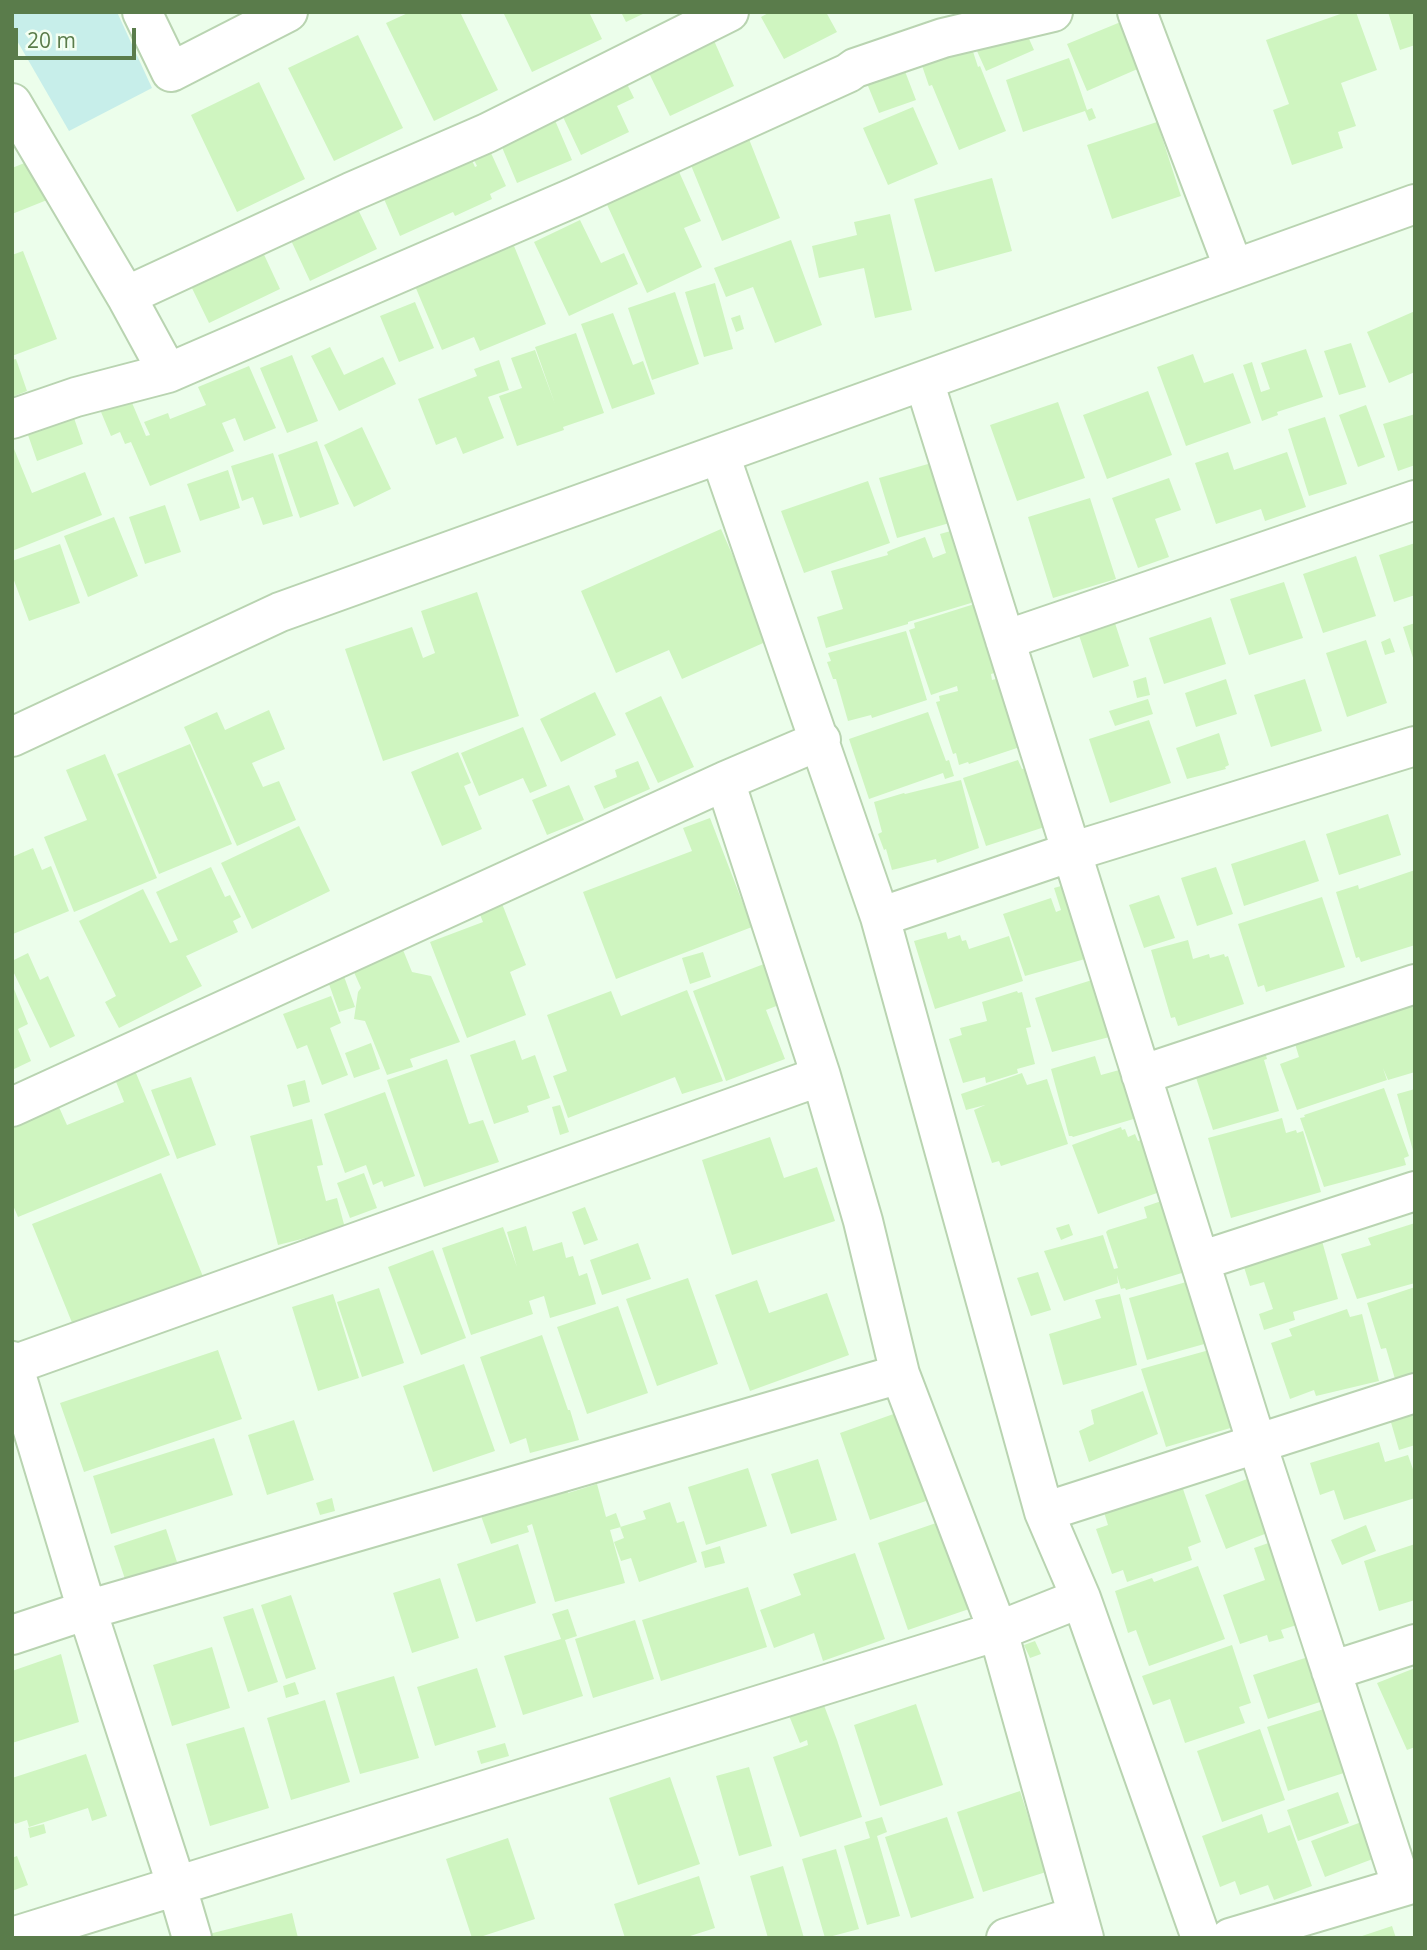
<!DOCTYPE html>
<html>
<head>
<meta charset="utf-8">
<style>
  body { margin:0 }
  #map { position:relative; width:1427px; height:1950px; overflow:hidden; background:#ecfeeb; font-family:"Open Sans",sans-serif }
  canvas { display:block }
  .frame { position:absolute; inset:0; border:14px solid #5a7c4b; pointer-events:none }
  .scale { position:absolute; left:14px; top:28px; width:122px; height:32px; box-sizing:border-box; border:4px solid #5a7c4b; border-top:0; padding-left:9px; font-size:21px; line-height:24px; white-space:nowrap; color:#5a7c4b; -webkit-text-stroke:5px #f3fff2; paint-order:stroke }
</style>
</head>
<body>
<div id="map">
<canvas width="1427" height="1950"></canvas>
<div class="frame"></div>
<div class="scale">20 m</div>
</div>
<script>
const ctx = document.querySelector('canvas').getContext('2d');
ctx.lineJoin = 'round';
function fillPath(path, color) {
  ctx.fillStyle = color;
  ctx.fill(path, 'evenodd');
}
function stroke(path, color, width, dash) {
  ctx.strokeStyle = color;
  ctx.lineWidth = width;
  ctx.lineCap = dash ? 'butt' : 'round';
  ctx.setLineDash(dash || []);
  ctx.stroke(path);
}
fillPath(new Path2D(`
  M12 12H117L152 88 69 131 12 32Z`), '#c7eeea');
fillPath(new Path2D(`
  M410 12H460L498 90 434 121 386 23Z
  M503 12H589L602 39 532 72Z
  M621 12H647L626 22Z
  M770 12H826L837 32 784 59 761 17Z
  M1346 12H1356L1377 70 1341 83 1356 126 1338 132 1343 148 1292 165 1273 110 1289 104 1266 40Z
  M1388 12H1415V45L1400 50Z
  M1128 19 1149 64 1087 91 1067 44Z
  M1022 23 1034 50 986 71 972 40Z
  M358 35 403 128 334 161 288 68Z
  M712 36 734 86 670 116 646 67Z
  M968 36 978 67 980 66 1006 131 959 150 932 85 929 86 918 54Z
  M1069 58 1087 110 1092 108 1096 118 1089 121 1085 111 1023 132 1006 80Z
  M903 66 916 100 879 113 866 81Z
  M620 70 634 98 617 106 629 132 581 155 555 100Z
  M259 82 305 179 237 212 191 115Z
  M913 107 938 164 888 185 863 128Z
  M551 111 572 160 517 183 496 133Z
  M1157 122 1181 196 1112 219 1087 145Z
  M747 134 780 218 722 241 688 158Z
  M486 142 506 186 490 194 492 199 455 216 453 212 400 236 381 192 468 152 475 167 477 166 469 150Z
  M32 160 47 200 12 214V168Z
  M676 165 701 221 684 228 702 267 647 293 604 198Z
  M992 178 1012 251 935 272 914 199Z
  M355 203 377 249 310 281 288 234Z
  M890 214 912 310 875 318 864 268 819 278 812 246 857 235 854 222Z
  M580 220 601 263 624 253 638 284 569 316 534 242Z
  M791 240 822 325 775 343 753 287 726 297 714 268Z
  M260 246 280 289 209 323 188 280Z
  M514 246 546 324 480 351 474 337 442 350 415 286Z
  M23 251 57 339 12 356V255Z
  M715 283 733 349 704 357 685 292Z
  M675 292 699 364 652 380 628 308Z
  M415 302 434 348 399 362 380 316Z
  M1415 311V372L1389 383 1367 332Z
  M613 313 633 365 643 361 655 394 612 409 581 324Z
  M740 315 744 329 736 332 731 318Z
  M576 333 604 413 563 427 564 430 517 446 499 396 522 388 511 358 535 350 555 404 535 347Z
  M1351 343 1366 387 1339 395 1324 351Z
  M330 347 344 375 383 357 396 384 339 411 311 356Z
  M1306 349 1323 397 1277 412 1278 415 1262 421 1243 365 1252 362 1261 392 1270 389 1261 363Z
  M1193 354 1204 383 1233 373 1251 423 1186 446 1157 367Z
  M292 355 318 421 287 433 260 368Z
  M16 359 27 391 12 397V360Z
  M499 360 509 390 488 397 504 438 463 454 456 437 436 445 418 399 477 376 474 369Z
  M249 366 276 428 244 441 235 418 222 423 234 451 150 486 131 442 125 444 120 432 111 436 101 412 130 398 146 436 150 435 144 422 168 413 170 419 206 405 198 387Z
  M1148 391 1172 455 1107 479 1083 415Z
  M1058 402 1085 478 1017 501 990 425Z
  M1366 405 1385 457 1358 467 1339 415Z
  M1415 414V465L1398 471 1383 424Z
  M1325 417 1347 484 1309 496 1288 429Z
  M74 418 83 444 37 461 28 435Z
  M362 427 391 489 354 507 324 445Z
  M317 441 339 504 300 518 278 455Z
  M12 444 32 493 85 472 102 515 12 551Z
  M1228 452 1234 470 1287 452 1306 507 1265 521 1261 509 1216 524 1195 463Z
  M273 453 293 516 263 525 253 497 242 501 231 466Z
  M942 460 960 520 897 538 879 478Z
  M228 470 240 508 200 521 187 484Z
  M1169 478 1181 510 1155 519 1169 557 1138 568 1112 498Z
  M868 481 890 543 804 573 781 511Z
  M1090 498 1116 579 1053 598 1028 517Z
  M165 505 181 552 145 564 129 517Z
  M114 517 138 576 88 597 64 536Z
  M972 525 985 595 971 600V603L908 622V624L826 648 817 617 843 609 831 571 888 555 887 552 891 550 925 537 933 558 946 553 940 534Z
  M721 529 770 640 682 679 669 650 616 673 581 591Z
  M1415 543V595L1394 602 1379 555Z
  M60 544 80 603 29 621 12 575V561Z
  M1356 556 1376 616 1323 633 1303 574Z
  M1284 582 1303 638 1249 655 1230 599Z
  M477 592 519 716 383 761 345 649 412 627 423 658 435 653 421 611Z
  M984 601 1001 671 991 674 992 680 1007 676 1032 743 969 764 968 762 959 765 956 753 953 754 936 702 940 701 939 696 958 691 957 686 931 695 909 630 915 628 914 623Z
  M1112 614 1129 666 1093 678 1076 626Z
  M1211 617 1226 664 1164 684 1149 638Z
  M1415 623V661H1414L1403 627Z
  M906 631 927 700 872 718 871 715 848 721 836 679H833L827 662 831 661 828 653Z
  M1390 638 1395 652 1385 655 1381 642Z
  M1366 640 1387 703 1347 717 1326 653Z
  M1146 677 1150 695 1137 698 1133 681Z
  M1226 679 1237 714 1196 727 1185 693Z
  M1305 679 1322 731 1271 747 1254 695Z
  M595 692 616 735 561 762 540 719Z
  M661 696 694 767 658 783 625 713Z
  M1148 699 1153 714 1115 726 1109 711Z
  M269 710 285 749 252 763 263 787 279 781 296 820 237 846 184 727 217 712 225 730Z
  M928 712 946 761 949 760 954 776 945 779 943 773 869 799 849 739Z
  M1149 720 1171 783 1110 803 1089 739Z
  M523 727 547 786 530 793 523 778 479 796 461 753Z
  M1219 733 1229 765 1225 767 1226 769 1187 779 1176 748Z
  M190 744 232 844 159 874 117 774Z
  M458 752 471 783 464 786 482 829 442 846 411 772Z
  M105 754 157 878 74 912 44 837 87 820 66 770Z
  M1018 760 1022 769 1030 767 1057 823 986 846 963 778Z
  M638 761 650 789 604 809 594 786 617 777 615 770Z
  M961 780 979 848 937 863 936 859 892 870 886 849 884 850 878 834 882 832 874 802 904 793 905 794Z
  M569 785 584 820 547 835 532 800Z
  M1388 814 1401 855 1339 875 1326 834Z
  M710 818 752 927 616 979 583 892 692 851 683 828Z
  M299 826 330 891 252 929 221 863Z
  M1305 840 1319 881 1244 906 1231 864Z
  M33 848 42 870 51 866 69 911 13 934 12 857Z
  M211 867 225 897 230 895 241 917 233 921 238 932 186 956 202 986 119 1028 105 1002 116 996 79 921 143 889 170 943 178 940 156 892Z
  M1216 867 1233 914 1197 926 1181 878Z
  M1415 870V945L1361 962 1359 957 1356 958 1336 892 1358 885 1359 889Z
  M1075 882 1085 959 1025 976 1003 914 1051 898 1056 912 1061 910 1054 888Z
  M1159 895 1175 938 1144 948 1129 905Z
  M499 896 526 965 510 972 526 1015 467 1038 430 942 483 922 476 905Z
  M1322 897 1345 967 1266 992 1264 985 1258 987 1238 924Z
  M946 932 948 939 960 935 962 941 966 940 969 949 1009 936 1023 981 935 1009 914 941Z
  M399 940 412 972 431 976 460 1042 410 1059 413 1067 387 1075 365 1021 354 1019 358 992 361 988 349 961Z
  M1188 940 1193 959 1209 954 1210 958 1224 954 1225 957 1228 956 1244 1004 1178 1026 1175 1017 1171 1018 1151 950Z
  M703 952 711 977 690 984 682 958Z
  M28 953 40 980 48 976 75 1036 50 1048 12 969V961Z
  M764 964 779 1005 766 1010 785 1059 726 1081 693 991Z
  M341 968 355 1007 339 1012 325 973Z
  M1111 974 1121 1034 1052 1052 1035 998Z
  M12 984 28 1024 18 1029 31 1061 12 1070Z
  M687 990 723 1081 682 1094 675 1077 568 1118 553 1076 567 1071 547 1015 611 991 621 1016Z
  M1017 991 1018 993 1022 992 1031 1027 1026 1028 1035 1064 1017 1069 1018 1073 986 1083 985 1077 963 1083 949 1039 962 1035 960 1028 987 1021 982 1002Z
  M331 996 341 1023 330 1028 348 1075 322 1085 307 1045 297 1049 283 1014Z
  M1415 1002V1072L1388 1080 1383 1068 1387 1080 1297 1110 1280 1064 1299 1057 1290 1027Z
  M515 1040 522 1060 535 1055 550 1098 527 1106 529 1112 494 1124 470 1055Z
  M1262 1041 1267 1059 1264 1060 1279 1111 1213 1130 1191 1062Z
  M371 1043 380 1069 354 1078 345 1053Z
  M1095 1056 1101 1075 1141 1064 1147 1115 1073 1137 1072 1136H1069L1051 1069Z
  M447 1059 469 1124 483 1120 499 1162 424 1187 387 1080Z
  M131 1061 170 1155 18 1217 12 1203V1124L58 1105 67 1125 124 1102 111 1069Z
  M1022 1073 1027 1085 1047 1079 1068 1144 1001 1166 999 1161 992 1163 974 1110 985 1105 966 1110 961 1094Z
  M191 1077 216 1145 177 1159 151 1090Z
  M305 1080 310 1102 293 1107 287 1085Z
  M1384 1088 1409 1156 1404 1158 1406 1165 1324 1187 1300 1118 1305 1117 1304 1115Z
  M1415 1089V1153L1414 1154 1397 1094Z
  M385 1092 415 1176 384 1187 382 1181 373 1185 366 1165 345 1173 324 1114Z
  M560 1105 569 1132 560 1135 552 1107Z
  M1282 1118 1286 1133 1296 1130 1297 1133 1303 1131 1321 1192 1231 1218 1208 1138Z
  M312 1119 323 1165 317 1166 326 1201 337 1198 345 1228 278 1245 250 1136Z
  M1121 1127 1122 1130 1125 1129 1128 1137 1135 1134 1138 1141 1152 1136 1171 1188 1098 1214 1072 1145Z
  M770 1137 784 1178 817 1167 835 1221 732 1255 702 1160Z
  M161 1173 204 1279 75 1330 32 1224Z
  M364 1173 377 1208 350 1218 337 1183Z
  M1173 1197 1195 1269 1126 1290 1125 1288 1121 1289 1117 1275 1118 1283 1064 1301 1044 1251 1103 1235 1114 1269 1118 1268 1106 1232 1108 1230 1147 1218 1144 1207Z
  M585 1207 598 1240 584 1245 572 1212Z
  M1415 1223V1283L1357 1299 1341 1254 1371 1245 1368 1238Z
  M1069 1224 1073 1235 1061 1240 1056 1228Z
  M526 1226 533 1251 562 1242 566 1258 573 1256 579 1276 587 1273 596 1304 550 1318 544 1296 529 1301 533 1314 471 1335 442 1248 503 1227 517 1267 507 1232Z
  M1319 1230 1338 1299 1293 1312 1295 1320 1264 1330 1259 1314 1273 1309 1264 1282 1250 1286 1244 1267Z
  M638 1243 651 1279 602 1295 590 1260Z
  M433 1250 466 1338 421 1355 388 1267Z
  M1038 1272 1051 1310 1031 1316 1017 1278Z
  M688 1278 718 1364 657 1386 626 1299Z
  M1197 1279 1215 1341 1147 1360 1129 1298Z
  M757 1280 769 1313 827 1293 849 1355 750 1391 715 1295Z
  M1415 1287V1373L1395 1379 1386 1348 1381 1349 1367 1303Z
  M379 1288 404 1363 362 1377 337 1302Z
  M333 1294 359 1378 318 1391 292 1307Z
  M1120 1294 1137 1365 1063 1385 1049 1334 1101 1318 1095 1300Z
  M618 1306 648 1393 587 1414 557 1327Z
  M1347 1309 1350 1317 1362 1314 1379 1381 1316 1396 1314 1390 1290 1399 1271 1343 1292 1336 1289 1329Z
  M542 1335 568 1410H570L579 1440 530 1453 526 1438 510 1444 480 1357Z
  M1220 1347 1244 1424 1166 1447 1141 1369Z
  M218 1350 242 1419 84 1472 60 1403Z
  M464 1364 495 1451 433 1472 403 1386Z
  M1143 1391 1158 1434 1089 1462 1079 1431 1094 1424 1091 1410Z
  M902 1411 932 1499 870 1520 840 1433Z
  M1415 1411V1445L1399 1450 1390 1419Z
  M294 1420 314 1480 267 1495 248 1435Z
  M214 1438 233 1495 111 1534 93 1476Z
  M1379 1442 1385 1462 1408 1455 1415 1475V1498L1344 1520 1334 1490 1320 1495 1310 1463Z
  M818 1459 837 1520 791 1534 771 1474Z
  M748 1468 767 1526 706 1545 688 1487Z
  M1255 1476 1275 1530 1226 1549 1205 1495Z
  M1181 1483 1201 1542 1188 1547 1192 1560 1127 1582 1123 1570 1112 1574 1096 1529 1108 1525 1103 1509Z
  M597 1484 606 1517 616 1513 621 1527 610 1530 625 1583 555 1602 532 1524 527 1526 529 1532 491 1544 480 1513 567 1489 568 1493Z
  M332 1498 335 1511 320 1515 316 1503Z
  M670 1502 677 1523 684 1521 697 1562 639 1582 631 1558 621 1561 614 1542 624 1538 620 1527 646 1519 643 1511Z
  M939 1522 969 1609 908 1630 878 1543Z
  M1366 1525 1376 1551 1342 1565 1331 1540Z
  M166 1529 177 1562 125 1579 114 1546Z
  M1286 1537 1306 1622 1281 1630 1284 1638 1269 1642 1267 1635 1240 1644 1223 1595 1265 1580 1254 1548Z
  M518 1544 536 1603 476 1622 457 1564Z
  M1415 1544V1600L1379 1611 1364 1561Z
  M720 1546 725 1563 705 1568 701 1552Z
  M855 1553 885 1639 823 1661 814 1633 774 1648 760 1610 801 1595 793 1574Z
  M1198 1566 1225 1639 1149 1666 1136 1630 1128 1633 1115 1591 1152 1578 1154 1582Z
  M440 1578 459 1638 412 1653 393 1593Z
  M748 1587 767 1647 661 1681 642 1620Z
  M291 1595 316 1669 286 1679 261 1605Z
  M253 1608 278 1682 248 1692 223 1617Z
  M568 1609 577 1636 565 1640 583 1696 523 1715 504 1656 561 1639 552 1614Z
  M635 1620 654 1679 593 1698 575 1639Z
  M1035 1641 1041 1654 1030 1658 1024 1645Z
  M1232 1645 1251 1703 1239 1707 1245 1723 1185 1743 1170 1699 1153 1705 1142 1676Z
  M212 1647 230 1708 172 1726 153 1665Z
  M61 1654 79 1722 12 1743V1671Z
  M1308 1657 1323 1701 1268 1719 1253 1675Z
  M477 1668 496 1727 435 1746 417 1687Z
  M1415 1668V1747L1407 1750 1377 1683Z
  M394 1676 419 1758 360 1774 336 1693Z
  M295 1682 299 1694 286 1698 283 1686Z
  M325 1700 350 1782 291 1800 267 1718Z
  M822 1700 837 1740 862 1817 800 1837 773 1757 808 1745 807 1740 800 1743 788 1713Z
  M916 1704 943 1785 880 1806 854 1725Z
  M1330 1707 1350 1771 1288 1791 1267 1727Z
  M244 1727 269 1808 210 1826 186 1744Z
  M1260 1729 1285 1800 1222 1822 1197 1751Z
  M505 1743 509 1756 481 1764 477 1751Z
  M86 1754 107 1816 92 1821 88 1808 29 1827 27 1820 15 1824 12 1817V1778Z
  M749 1767 772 1846 739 1856 716 1776Z
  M670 1777 700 1864 638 1885 609 1798Z
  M1020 1791 1046 1872 983 1892 957 1812Z
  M1338 1792 1349 1823 1298 1841 1287 1810Z
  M1262 1814 1268 1833 1290 1825 1312 1886 1274 1900 1268 1885 1240 1895 1235 1881 1220 1887 1202 1836Z
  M882 1817 887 1832 877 1836 900 1916 867 1925 844 1846 870 1838 865 1822Z
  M947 1817 974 1898 911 1918 885 1837Z
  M1372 1818 1386 1854 1325 1877 1311 1841Z
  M44 1824 46 1833 30 1838 28 1828Z
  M508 1838 535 1919 477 1938H472L446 1859Z
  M836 1849 859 1929 825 1938 802 1859Z
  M17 1856 28 1885 12 1891V1858Z
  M783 1866 804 1938H768L750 1876Z
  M699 1876 715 1928 684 1938H625L614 1904Z
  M292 1913 298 1938H210L209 1934Z
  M1392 1926 1396 1938H1359V1937Z`), '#cff5c0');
const minor = new Path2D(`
  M142 12 171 72 288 12
  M1137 12 1234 269
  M12 103 126 296 168 373 575 197 848 73 855 68 943 38 1053 12
  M126 296 351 192 487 133 729 12
  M924 381 1257 1444 1402 1887
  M12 419 76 397 168 373
  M720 455 880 917 1044 1512 1081 1598 1201 1938
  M1005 640 1415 500
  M12 737 280 612 1415 204
  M821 740 725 781 821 1076 863 1221 900 1374 998 1631 1084 1938
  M880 917 1071 852 1415 746
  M1141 1075 1415 984
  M12 1107 725 781
  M1200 1261 1415 1191
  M12 1361 87 1610 177 1887 192 1938
  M13 1365 821 1076
  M1044 1512 1415 1393
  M12 1635 87 1610 900 1374
  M1331 1671 1415 1644
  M12 1937 998 1631 1081 1598
  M1006 1938 1077 1916
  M1230 1938 1415 1883`);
stroke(minor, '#b9d4b1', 42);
stroke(minor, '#fff', 38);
</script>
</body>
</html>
